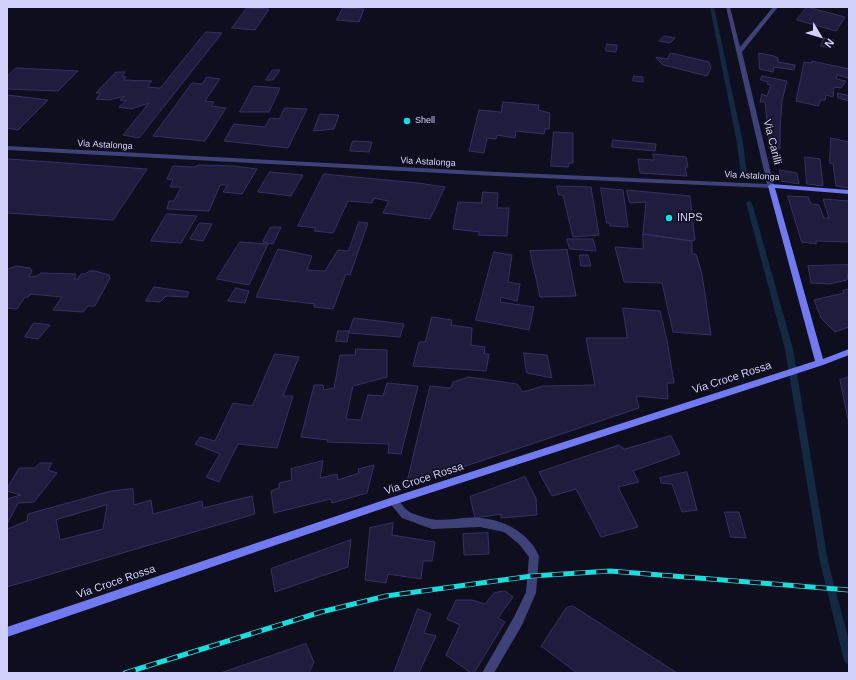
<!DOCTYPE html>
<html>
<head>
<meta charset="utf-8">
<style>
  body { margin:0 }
  #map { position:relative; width:856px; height:680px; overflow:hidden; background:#0f0e1e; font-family:Arial,sans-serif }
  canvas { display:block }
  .frame { position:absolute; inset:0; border:8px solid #d1d0fa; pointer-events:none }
  .north { position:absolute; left:800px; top:16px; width:40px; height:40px; -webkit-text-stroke:3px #0f0e1e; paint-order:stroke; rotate:128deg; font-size:11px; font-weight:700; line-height:16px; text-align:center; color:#d1d0fa }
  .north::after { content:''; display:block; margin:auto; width:14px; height:18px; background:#d1d0fa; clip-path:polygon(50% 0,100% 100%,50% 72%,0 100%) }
</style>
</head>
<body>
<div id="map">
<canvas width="856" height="680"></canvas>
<div class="frame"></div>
<div class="north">N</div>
</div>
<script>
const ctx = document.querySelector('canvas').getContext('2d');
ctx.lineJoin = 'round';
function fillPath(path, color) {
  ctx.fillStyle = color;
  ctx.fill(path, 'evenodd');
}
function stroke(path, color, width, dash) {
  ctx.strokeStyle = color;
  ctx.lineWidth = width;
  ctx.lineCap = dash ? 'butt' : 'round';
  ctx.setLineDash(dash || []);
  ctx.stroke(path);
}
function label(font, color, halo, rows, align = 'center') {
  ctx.font = font + ' Arial,sans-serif';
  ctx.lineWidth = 3;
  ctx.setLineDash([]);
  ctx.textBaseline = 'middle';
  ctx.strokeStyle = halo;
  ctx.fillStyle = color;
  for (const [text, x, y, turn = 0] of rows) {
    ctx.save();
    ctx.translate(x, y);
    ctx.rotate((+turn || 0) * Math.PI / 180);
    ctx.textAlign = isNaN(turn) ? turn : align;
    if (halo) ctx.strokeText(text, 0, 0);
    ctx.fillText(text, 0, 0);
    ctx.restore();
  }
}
fillPath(new Path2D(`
  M710 7H714L743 143 747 175 744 177 741 175 737 143Z
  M749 201 752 203 793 349 828 562 849 641V665L846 663 844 660 820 562 785 349 746 203Z`), '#132a42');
const building = new Path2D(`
  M807 7 845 17 836 31 797 20Z
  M247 8 269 9 255 30 232 28Z
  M343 8 364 9 359 22 337 20Z
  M206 32 222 33 139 138 123 135 149 103 131 109 119 107 126 101 120 100 125 96 109 100 96 99 101 93H96L116 72H125L122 76 126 77 124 80 152 81 147 87 160 88Z
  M664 36 675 38 670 43 659 41Z
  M824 38 834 40 831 48 821 46Z
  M607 44 617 45 616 52 606 51Z
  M671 53 709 62 711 68 707 76 663 65 656 58V57L667 59Z
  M759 53 774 56 778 58V62L795 65 794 70 774 67 773 72 760 69Z
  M812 61 849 69V78L837 75 836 79 846 81 841 88 834 87 833 97 826 95 825 100H821L818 106 796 101 804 62 812 63Z
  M16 68 78 71 58 91 7 89V77Z
  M273 70H280L273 80H266Z
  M634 76 643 77V82L633 81Z
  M762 76 787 81 782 101 780 129V149L772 148 769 141 765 102H760L762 94 767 96 771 85 767 84 768 82 761 80Z
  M207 77 220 79 205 101 214 102 211 106 226 108 205 141 153 136 192 83 202 84Z
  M254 86 280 88 269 112H240Z
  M838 93 849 96V101L838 98Z
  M7 95 48 100 18 130 7 128Z
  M503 102 539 105 538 110 550 113 549 129H545L544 134 516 131 515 138 497 135 496 139 487 138 484 153 469 151 479 110 501 112Z
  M285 108 307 109 288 148 224 141 234 124 265 127 270 118 279 119Z
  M320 114 339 115 334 129 314 131Z
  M554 132 573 133V163H569L568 167 551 166Z
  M831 138 849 142V188L836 186 833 164 830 163Z
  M613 140 656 144 655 151 612 147Z
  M353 141 372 142 369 152 350 151Z
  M653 154 686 157 688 167H685L687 176 640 173 638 159 654 160Z
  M805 157 820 159 823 186 807 184Z
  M9 159 147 169 113 220 7 213V161Z
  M199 165 233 166 257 169 242 194 223 192 228 185H220L209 211 167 209 169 201H174L181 187H170L173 180 167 179 173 166 194 167Z
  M780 170 797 173 799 184 781 181Z
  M270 172 303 175 291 196 258 192Z
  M324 174 418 183 445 187 430 219 383 213 389 201 374 198 372 203 348 201 333 233 314 231 316 228 298 226Z
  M557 186 591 187 599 235 573 237 563 195H559Z
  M601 188 623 190 628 227 610 226V223H607Z
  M627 190 690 196 695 240 692 241 643 234 646 202 630 203Z
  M483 192 498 193 497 208H509L507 236 478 235 480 232 453 229 458 202 481 203Z
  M788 196 808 197 811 204 819 205 824 218H829L823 199 849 201V242L816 241V244L802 242Z
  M167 214 197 216 181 243 151 241Z
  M359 222 368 223 350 275 346 274 333 309 314 307 315 304 256 297 278 249 312 256 307 270 325 271 338 250 348 251Z
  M200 223 212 224 203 241 190 239Z
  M271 227H281L273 244 263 242Z
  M643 234 692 241V254H696L702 274 711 335 673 332 662 283 624 282 615 247 643 249Z
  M567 239H593L596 251 570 249Z
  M240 242 268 244 249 285 217 279Z
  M567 250 576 296 540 297 530 251Z
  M494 252 512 255 508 282 520 284 517 301 501 297 500 302 534 307 529 330 476 320Z
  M580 255H588L591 266H581Z
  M849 265 847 280 829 284 811 283 808 266Z
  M16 266 30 268 32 271 29 277 37 276 41 273 76 274 74 279H78L81 274H85L90 271H95L109 275 110 278 95 306H88L83 312 53 310 62 297 31 294 28 297H25L17 309 7 308V270Z
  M154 287 189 292 187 297 166 296 160 302 146 301Z
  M236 288 249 291 245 303 228 301Z
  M849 289V327L835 332 821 318 814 300 844 293 843 291Z
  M623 308 660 311 667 340 674 383H667L668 399 636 396 639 408 406 486 430 386 451 388 453 382 469 377 517 384 523 392 543 386 595 385 586 338H627Z
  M432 317 452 320 451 325 472 328 471 345 485 347 484 354H489L486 371 413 366 419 342H425Z
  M354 318 404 324 400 337 349 333Z
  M34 323 50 325 38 339 25 337Z
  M338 331H349L347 342 336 341Z
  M356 349 387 350V377L353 386 346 419 361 420 368 395 383 396 387 383 418 386 401 454 388 453 389 444 327 442 328 440 301 437 314 385H323L324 390 334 388 340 355H355Z
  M524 353 547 355 552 378 527 373Z
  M275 354 299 357 283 396H293L277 448 238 444 219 482 206 477 220 454 195 444 200 437 215 441 233 403 252 406Z
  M849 377V424L840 380Z
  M671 436 680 454 633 471 639 482 618 487 638 527 601 537 576 489 552 496 539 472 619 445 624 449Z
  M323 461 320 478 337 474 338 480 359 473 358 469 374 465 367 493 332 503 331 499 274 513 271 491 279 488V483L292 480 291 469Z
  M40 463H52L48 470 57 473 34 502 18 503 7 524V499L21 495 7 491V489L19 468H34Z
  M687 472 697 510 682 512 672 484 661 483 660 478Z
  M525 477 536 498 537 515 501 518V514L475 518 470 497Z
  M133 489 134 505 151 500 153 514 202 501 203 508 252 496 255 514 7 587V529L27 521 28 514 111 491ZM107 505 103 529 60 540 56 520Z
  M725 512H739L746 538 731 537Z
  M393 523 392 535 435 542 432 561H423L421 579 388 574 386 583 365 580 370 528Z
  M488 533 489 554 464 555 463 534Z
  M351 540 348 567 275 592 271 569Z
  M505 591 513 597 498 618 505 622 474 673H471L446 655 460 625 447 619 456 600H472L485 604 494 593Z
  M573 606 677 673H577L541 646 566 608Z
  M418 609 431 614 424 633 436 636 419 673H394Z
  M306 644 314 662 309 673H221Z`);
fillPath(building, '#201c3d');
stroke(building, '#363166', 1);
fillPath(new Path2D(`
  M726 7H730L740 47 773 7H778L742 52 774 186 771 188 496 176 7 150V146L496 172 767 184Z
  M393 497C400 499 402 507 408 511 412 514 426 518 431 519 447 522 464 516 480 518 505 520 529 533 539 556L536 593 522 625 494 673H482L514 617 526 592 529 557 519 544 504 532 480 527 432 529 402 518 388 501 390 498Z`), '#3e4278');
fillPath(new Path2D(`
  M771 184 849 190V194L775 188 823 359 849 349V355L823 365 393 505 7 637V627L393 497 815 361 768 186Z`), '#717af0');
const rail = new Path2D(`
  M125 673 321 612 386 596 532 576 610 571 849 590`);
stroke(rail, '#18dede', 5);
stroke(rail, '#0f0e1e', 3.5, [11]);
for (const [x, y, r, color] of [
  [407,121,4,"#18dede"],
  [669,218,4,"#18dede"]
]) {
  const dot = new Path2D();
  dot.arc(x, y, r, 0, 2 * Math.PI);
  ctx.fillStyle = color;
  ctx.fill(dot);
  stroke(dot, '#0f0e1e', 1.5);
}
label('9px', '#d1d0fa', '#0f0e1e', [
  ["Shell",415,121]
], 'left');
label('9px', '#d1d0fa', '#0f0e1e', [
  ["Via Astalonga",105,145,3],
  ["Via Astalonga",428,162,3],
  ["Via Astalonga",752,176,3]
]);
label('11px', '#d1d0fa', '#0f0e1e', [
  ["Via Carilli",772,142,76],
  ["Via Croce Rossa",732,378,-18],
  ["Via Croce Rossa",424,479,-18],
  ["Via Croce Rossa",116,582,-19]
]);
label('11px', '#d1d0fa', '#0f0e1e', [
  ["INPS",677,218]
], 'left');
</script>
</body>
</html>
